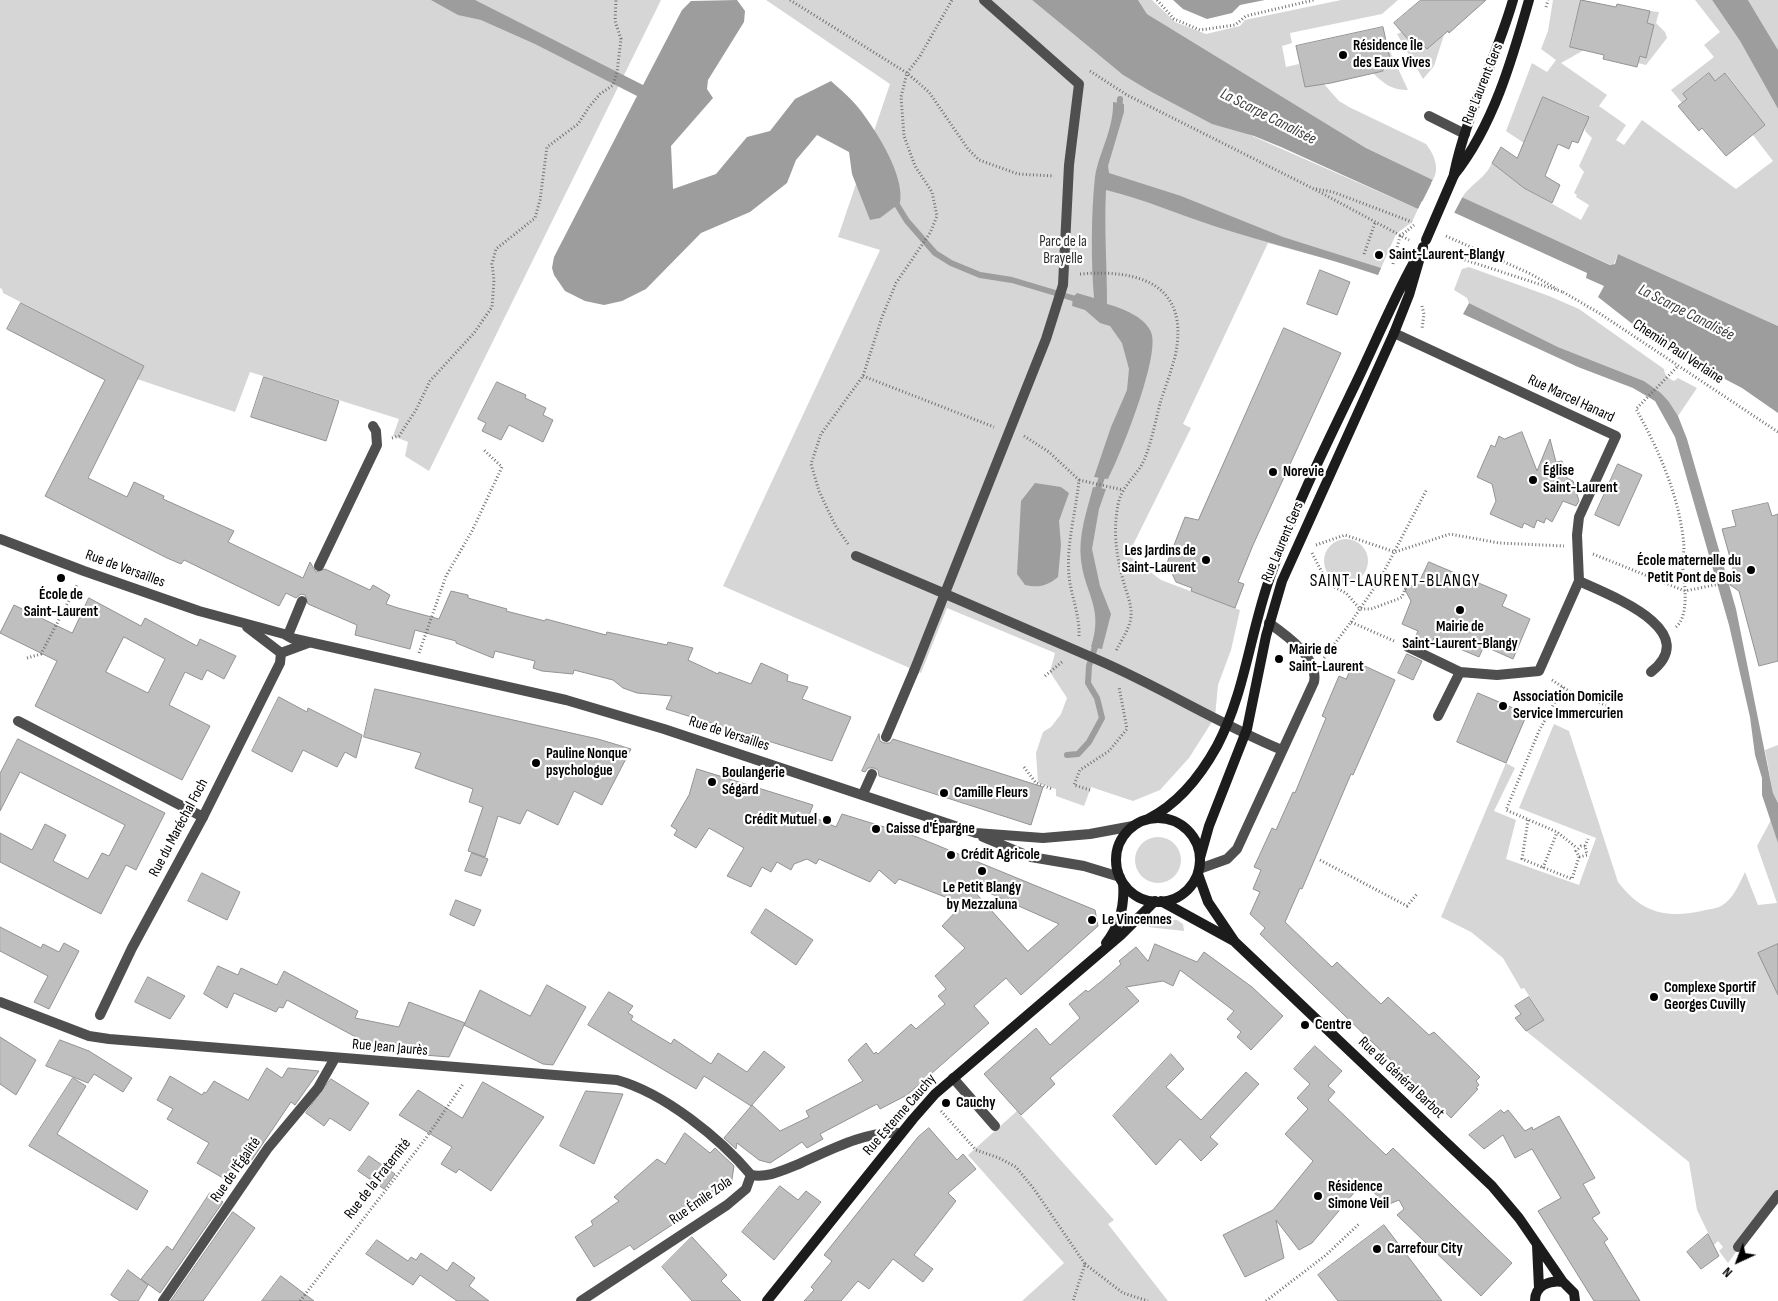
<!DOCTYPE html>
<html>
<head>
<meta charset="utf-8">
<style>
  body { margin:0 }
  #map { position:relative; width:1778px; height:1301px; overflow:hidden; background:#fff; font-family:"Sofia Sans Condensed",sans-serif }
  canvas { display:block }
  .north { position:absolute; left:1713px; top:1236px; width:50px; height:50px; -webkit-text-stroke:4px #fff; paint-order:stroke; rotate:223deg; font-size:14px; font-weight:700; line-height:20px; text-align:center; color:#000 }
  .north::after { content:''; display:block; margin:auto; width:18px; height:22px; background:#000; clip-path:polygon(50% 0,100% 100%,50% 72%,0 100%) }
</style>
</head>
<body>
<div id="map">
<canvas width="1778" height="1301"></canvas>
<div class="north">N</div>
</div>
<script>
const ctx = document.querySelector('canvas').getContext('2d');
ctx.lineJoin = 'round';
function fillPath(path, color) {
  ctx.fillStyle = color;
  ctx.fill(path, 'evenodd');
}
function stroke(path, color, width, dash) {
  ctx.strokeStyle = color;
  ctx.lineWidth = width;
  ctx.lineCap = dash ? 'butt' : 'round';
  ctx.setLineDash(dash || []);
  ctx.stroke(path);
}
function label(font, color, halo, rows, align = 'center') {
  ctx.font = font + ' "Sofia Sans Condensed",sans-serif';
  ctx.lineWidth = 4.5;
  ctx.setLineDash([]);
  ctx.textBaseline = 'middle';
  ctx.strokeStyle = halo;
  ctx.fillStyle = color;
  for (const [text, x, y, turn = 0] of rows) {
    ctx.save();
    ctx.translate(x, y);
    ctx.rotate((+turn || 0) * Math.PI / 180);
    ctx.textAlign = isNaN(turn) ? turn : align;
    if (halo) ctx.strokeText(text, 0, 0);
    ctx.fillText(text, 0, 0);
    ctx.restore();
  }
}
fillPath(new Path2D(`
  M0 0H661L429 471 405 456 408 442 393 436 399 419 250 372 235 412 137 379 144 366 3 293 2 289 0 288Z
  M766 0H1032L1123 75 1148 90 1418 209 1412 222 1396 234 1378 275 1327 259 1268 243 1183 424 1191 428 1128 555 1161 580 1240 610 1231 650 1218 685 1215 717 1189 758 1160 790 1133 801 1091 787 1084 806 1056 796V789L1038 783 1036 753 1043 732 1051 727 1061 714 1067 698 1050 672 1055 653 947 608 921 673 723 586 880 250 838 237 890 84Z
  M1138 0H1152L1175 22 1206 34 1240 26 1245 20 1341 0H1398L1382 14 1290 33 1292 43 1282 46 1286 67 1299 64 1305 87 1323 83 1339 101 1349 107 1426 144C1434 154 1440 168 1433 180L1366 148 1147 14Z
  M1553 0H1581L1577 30H1573L1570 47 1584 50 1561 63 1607 95 1599 106 1626 125 1616 140 1624 145 1642 120 1736 189 1773 161 1753 135 1765 125 1726 73 1715 81 1708 73 1684 94 1687 99 1682 103 1671 90 1714 57 1704 45 1720 32 1695 0H1712L1740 41 1778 109V326L1618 254 1614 264 1611 265 1462 198C1471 183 1485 179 1492 163L1524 188 1581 220 1589 205 1576 197 1577 195 1574 193 1584 172 1579 166 1592 138 1585 131 1587 115 1543 97 1524 143 1506 131 1532 63 1547 72 1556 60 1541 49 1548 31Z
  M1748 0H1778V50Z
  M1650 11 1659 12 1656 23 1665 32 1667 38 1646 65 1638 63 1640 56 1646 58 1653 25 1647 23Z
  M1402 32 1418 51 1424 46 1427 49 1444 35 1434 66 1423 79 1397 34Z
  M1387 45 1408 90C1392 90 1384 84 1373 73L1383 71V65L1391 64Z
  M1469 267 1549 296 1579 309 1664 369C1665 376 1668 378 1674 381L1678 378 1697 388 1678 416 1661 393 1644 381 1558 347 1469 303 1467 298 1454 290 1462 269Z
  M1324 561a22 22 0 1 1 44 0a22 22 0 1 1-44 0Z
  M1554 724 1569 731 1618 882C1641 912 1665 919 1702 911 1708 909 1716 909 1721 906 1733 900 1739 884 1745 872L1758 905 1777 903 1757 846 1778 807V1195L1728 1263 1719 1251 1723 1247 1718 1241 1714 1245 1697 1210 1689 1162 1526 1031 1544 1019 1524 988 1521 989 1503 958 1471 932 1441 917 1506 763 1515 768 1494 811 1516 820 1506 859 1579 885 1596 838 1519 808Z
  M1778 745V803L1773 793 1765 750Z
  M1135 860a23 23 0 1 1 46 0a23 23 0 1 1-46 0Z
  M1160 919 1177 920 1183 924 1184 931 1148 927Z
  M1017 1111 1114 1220 1108 1224 1168 1301H1022L1064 1263 968 1155Z`), '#d6d6d6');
fillPath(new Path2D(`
  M431 0H475L643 85 682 10 691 1 737 0 745 11 744 22 708 80 707 89 713 98 671 146 673 189 716 174 747 137 770 131 795 99 831 81C841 90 853 100 861 111 877 132 905 176 900 203L880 218 870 220 852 174 849 152 817 135 796 160 787 183 750 212 701 233 646 289 622 301 604 305 585 301 565 291 554 275 552 268 554 257 637 96 535 44 481 20 458 15Z
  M1032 0H1138L1147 14 1366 148 1433 180 1431 183 1610 265 1615 264 1618 254 1778 326V413L1742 388 1658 344 1598 297 1604 286 1586 278 1587 273 1455 213 1422 201 1418 209 1281 147 1254 136 1212 124 1148 90 1123 75Z
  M1173 0H1265L1240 5 1232 13 1207 19 1183 9Z
  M1712 0H1748L1778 50V109L1740 41Z
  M1113 102 1124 104V112L1108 166 1109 173 1181 196 1283 237 1381 268 1378 275C1325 257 1271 244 1217 227 1180 215 1144 199 1106 190 1104 228 1107 266 1107 304 1122 308 1145 317 1151 332 1161 355 1120 456 1108 479L1094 477 1111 427 1127 390 1129 369 1122 343 1110 326 1100 323 1085 310 1072 306 1073 297 1077 293 1094 298C1091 261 1091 214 1095 177 1099 152 1114 129 1113 102Z
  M1469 303 1558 347 1644 381 1661 393 1669 402 1678 416 1687 439 1736 609 1773 793 1778 803V843L1762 795V778L1755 755 1750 717 1729 625 1675 437 1655 401 1633 388 1578 367 1463 314Z
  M1035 483 1061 487 1069 493 1059 521 1061 545 1058 577C1047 586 1039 588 1025 585L1017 574 1021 501Z
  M1093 487 1106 489 1099 509 1092 549 1100 586 1111 614 1102 649 1091 647C1104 607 1085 595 1081 560 1078 535 1087 511 1093 487Z`), '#9d9d9d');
fillPath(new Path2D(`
  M1434 178V182L1463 196 1453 215 1423 204 1420 211 1417 212Z`), '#fff');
stroke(new Path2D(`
  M1119 111 1120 99
  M894 200 907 221 935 253 951 263 980 275 1012 280 1079 300
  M1096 495 1104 471
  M1067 755 1078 754 1089 742 1102 718 1097 698 1088 683 1089 666 1097 641`), '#9d9d9d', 6);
const building = new Path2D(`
  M1421 0H1486L1449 33 1448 31 1427 49 1424 46 1418 51 1394 23Z
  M1581 0 1616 7 1617 4 1650 11 1647 23 1654 25 1646 58 1640 56 1637 67 1603 59 1604 55 1570 47Z
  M1383 27 1391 64 1383 65V71L1331 83 1305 87 1296 46Z
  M1709 73 1715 81 1725 73 1765 125 1726 156 1702 128 1699 131 1678 106 1687 99 1683 94Z
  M1543 97 1589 117 1578 143 1572 141 1569 149 1558 144 1545 176 1560 185 1552 203 1524 188 1492 163 1501 147 1517 158Z
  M1320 270 1350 282 1337 315 1307 304Z
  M21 303 144 366 88 478 127 497 134 482 164 496 163 499 234 531 228 542 303 578 310 562 316 572 325 569 370 590 373 585 390 595 386 604 398 608 439 619 451 591 468 595V598L507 609 506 611 545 621 546 619 606 635 607 632 667 645 668 642 693 648 688 660 718 674 719 672 751 684 761 663 788 675 787 681 808 687 802 699 851 717 832 761 666 709 672 696 637 693 623 688 613 680 574 670 573 674 542 671 533 668 535 661 495 651 493 658 456 643V641L415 630 410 649 355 635 357 625 308 604 305 595 301 594 296 598 286 593 279 606 184 560 181 564 167 558 45 496 105 380 7 329Z
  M1284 328 1341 353 1253 545 1238 582 1244 584 1235 608 1191 591 1192 588 1176 582 1167 563 1185 517 1198 520Z
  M264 377 339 401 326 441 251 417Z
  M497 382 526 395 525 398 546 408 543 415 553 420 543 442 509 425 501 440 482 431 486 423 478 419Z
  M1522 432 1537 471 1550 439 1556 462 1562 461 1567 478 1573 481 1579 501 1576 506 1563 501 1552 522 1546 518 1544 523 1537 520 1534 528 1524 523 1522 528 1490 514 1496 501 1492 484 1477 477 1491 445 1495 447 1499 436 1504 439Z
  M1618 464 1642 475 1619 526 1595 515Z
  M1768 503 1772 516 1778 514V661L1759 666 1739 591 1730 585 1729 578 1733 568 1722 529 1736 526 1732 511Z
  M1429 562 1507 595 1502 606 1530 619 1513 659 1484 646 1479 657 1434 638 1428 649 1413 642 1418 631 1402 624 1411 601 1404 588 1418 584Z
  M89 598 141 626 145 618 197 646 200 639 236 656 224 679 207 670 202 680 185 672 169 705 210 726 182 780 35 706 57 661 0 633 14 605 72 633ZM124 637 165 659 148 693 106 672Z
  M1407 654 1422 661 1413 680 1398 673Z
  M1354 661 1395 680 1353 775 1351 774 1302 889 1300 888 1285 922 1332 967 1337 962 1381 1004 1388 997 1429 1035 1434 1032 1480 1077 1476 1081 1479 1085 1476 1088 1478 1089 1451 1118 1260 934 1265 928 1250 914 1260 892 1253 889 1261 870 1254 867 1272 828 1276 830 1293 792 1295 793 1326 718 1322 716 1339 676 1346 679Z
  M375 689 598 739 631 749 602 805 574 791 558 825 527 810 520 824 498 816 485 857 468 851 483 807 469 802 473 789 415 768 421 753 364 737Z
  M1478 693 1527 714 1506 763 1457 742Z
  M279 697 307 712 308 708 362 735 356 758 345 752 337 767 303 750 292 772 252 751Z
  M879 734 880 741 884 743H890L893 739 1043 787 1031 825 879 776 878 770 874 768H868L865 772 862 771Z
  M18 739 165 813 136 870 126 865 101 914 0 862V833L32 850 45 824 66 835 53 861 88 879 102 853 109 856 125 825 20 772 0 811V774Z
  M697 769 813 805 809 815 836 827 842 814 917 837 1095 910 1098 926 1021 995 1006 978 974 1006 989 1023 907 1095 880 1109 877 1104 820 1134 823 1139 807 1148 802 1142 770 1163 759 1160 737 1143 736 1149 724 1138 752 1105 780 1131 809 1117 806 1111 863 1081 848 1060 866 1043 874 1054 876 1052 878 1054 911 1024 916 1029 945 1004 938 996 946 989 935 976 965 948 942 926 963 904 899 879 895 884 879 870 870 882 819 859 816 864 807 859 794 864 791 870 777 862 771 872 762 867 751 887 727 876 744 848 709 828 696 848 674 835 677 830 671 826 689 795ZM967 883 1059 924 1028 951Z
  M472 853 488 859 481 876 465 871Z
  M202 873 240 892 227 920 188 901Z
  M456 900 481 910 474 926 450 915Z
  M766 909 813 940 796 965 751 933Z
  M0 927 41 948 43 944 59 952 64 943 79 951 49 1009 34 1002 48 976 0 951Z
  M1155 944 1197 962 1204 952 1252 987 1283 1016 1251 1050 1237 1037 1241 1032 1227 1019 1234 1011 1180 970 1173 986 1163 981 1126 987 1139 1001 1050 1078 1055 1084 1021 1115 984 1074 1036 1028 1050 1045 1080 1018 1069 1004 1086 990 1088 992 1104 979 1121 964 1119 961 1136 947 1148 961Z
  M1778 944V995L1758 953Z
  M218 966 238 975 241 968 277 985 284 971 358 1011 355 1018 399 1027 409 1002 465 1023 449 1057 411 1054 405 1051 403 1054 364 1046 365 1042 287 1000 283 1008 279 1007 276 1012 234 993 227 1008 204 994Z
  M148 977 185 996 170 1019 135 1002Z
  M547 985 586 1007 553 1065 543 1064 464 1025 480 990 530 1016Z
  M609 992 633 1006 628 1013 633 1016 631 1020 671 1044 674 1039 711 1064 718 1053 747 1072 764 1051 785 1067 751 1106 704 1076 696 1089 588 1025Z
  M1529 997 1544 1020 1526 1031 1515 1018 1521 1014 1515 1006Z
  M0 1037 36 1060 16 1095 0 1084Z
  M60 1040 89 1051 132 1078 123 1092 94 1074 88 1083 46 1066Z
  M1315 1046 1342 1071 1328 1086 1335 1092 1328 1100 1386 1155 1393 1148 1512 1263 1481 1296 1397 1215 1404 1209 1399 1200 1387 1205 1363 1182 1312 1243 1299 1250 1276 1220 1284 1258 1245 1277 1223 1235 1273 1210 1313 1161 1285 1134 1308 1109 1297 1098 1310 1084 1294 1069Z
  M1171 1054 1184 1069 1166 1087 1201 1120 1246 1072 1259 1084 1210 1137 1218 1144 1201 1161 1180 1139 1156 1165 1113 1116Z
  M267 1068 282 1078 288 1068 319 1071 295 1105 291 1102 249 1164 244 1161 230 1182 197 1163 209 1143 167 1119 173 1109 157 1100 170 1076 202 1095 204 1092 206 1093 214 1081 248 1100Z
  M73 1078 86 1086 57 1134 148 1191 137 1210 29 1146Z
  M331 1079 369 1103 350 1131 330 1118 324 1126 306 1113Z
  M483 1082 544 1117 491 1191 459 1169 456 1173 441 1164 452 1147 399 1115 418 1090 462 1118Z
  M586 1091 623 1094 594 1164 560 1146Z
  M1501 1110 1504 1113 1508 1110 1525 1131 1532 1127 1533 1130 1559 1116 1595 1178 1583 1184 1600 1213 1592 1218 1608 1239 1604 1242 1640 1301H1594L1538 1211 1561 1198 1532 1149 1515 1158 1503 1135 1484 1149 1469 1135Z
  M929 1128 957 1160 963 1154 976 1169 948 1193 956 1201 914 1255 933 1269 923 1282 893 1259 869 1289 858 1281 841 1301H804L814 1290 811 1287 832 1261 824 1255 918 1137Z
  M685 1133 710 1153 715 1148 734 1166 731 1186 634 1250 630 1245 594 1267 575 1237 593 1225 591 1221 619 1201 614 1197 657 1159 665 1164Z
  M369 1156 395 1174 384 1189 358 1171Z
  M780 1186 798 1200 806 1191 821 1202 774 1260 742 1232Z
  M210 1193 223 1202 160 1293 141 1279 167 1246 172 1250Z
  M233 1212 255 1228 203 1301H171Z
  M1384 1225 1442 1301H1338L1318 1275Z
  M1708 1234 1719 1256 1701 1269 1687 1252Z
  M692 1237 727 1275 721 1281 741 1301H692L662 1267Z
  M377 1240 408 1261 411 1257 416 1260 421 1253 447 1271 453 1262 475 1278 469 1286 489 1301H457L420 1275 413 1285 366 1254Z
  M128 1270 148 1285 138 1301H120L111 1295Z
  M281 1276 314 1301H262Z`);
fillPath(building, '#bfbfbf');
stroke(building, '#939393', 1);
stroke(new Path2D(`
  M790 0 907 73 929 92 968 149 979 160 1018 174 1054 176
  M1157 0 1174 19 1200 30 1235 25 1246 16 1314 0
  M1546 7 1548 0
  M1090 71 1127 95 1314 189 1409 240
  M1316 189 1333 192 1412 222
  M1400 236 1408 230
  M1446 236 1531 274 1557 289
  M1438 251 1563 292
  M1364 254 1375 223
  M1393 264 1400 236
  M1080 274C1139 269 1191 284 1175 357 1171 371 1166 386 1161 400 1156 418 1150 451 1141 466 1133 479 1121 488 1118 505 1113 531 1116 554 1123 580 1126 592 1132 604 1131 616 1130 629 1121 640 1116 651
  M1563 292 1599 313 1778 432
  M1422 306 1424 314 1422 329
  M863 376 994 427
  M1024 436 1049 452 1079 480C1076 512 1066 544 1069 576 1071 596 1080 615 1079 636
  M392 438 399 436 416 410 430 381 474 333 492 307 494 280 492 264 496 249 535 218 540 200 547 147 578 124 589 107 600 94 613 85 617 72 621 39 615 21 616 0
  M1079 480 1123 490
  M848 544 835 525 819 491 811 464 821 434 863 376 882 317 896 283 930 233 937 216 932 192 915 166 904 136 901 97 907 73 920 56 952 0
  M1316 545 1345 535 1395 552 1450 534 1499 543 1564 546
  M1312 553 1328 584 1346 593 1360 609H1371L1398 599 1402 597 1405 589 1408 590
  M1593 554 1685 591 1729 582
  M1351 622 1379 581 1427 489
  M1676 627C1689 616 1685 586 1683 569 1682 561 1684 554 1684 546 1680 498 1659 450 1636 409L1678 366
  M419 653 446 576 472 531 502 467 484 450
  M27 658 41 654 77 585
  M1324 658 1351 622 1394 641
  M1045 676 1062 662
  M1552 680 1572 693 1606 705
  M1563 687 1539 731 1506 810 1557 832 1577 848
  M1024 767 1036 783 1052 789
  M1090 790 1074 785 1080 770 1109 751 1127 729 1119 687
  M1528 820 1522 859 1572 879 1579 857 1576 851 1581 846H1585L1587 855 1579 857
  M1585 846 1588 839
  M1320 860 1407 906 1417 894
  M1543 868 1557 832
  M941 1111 976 1150 999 1158 1016 1167 1034 1189 1085 1264 1073 1301
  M1085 1264 1123 1293 1148 1301
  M300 1301 426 1138 463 1084
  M1266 1301 1326 1255 1360 1223`), '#717171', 3, [1, 2.5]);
stroke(new Path2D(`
  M1429 116 1465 134
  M1394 333 1616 436 1579 517 1577 535 1579 581 1539 671 1497 675 1460 672 1438 716
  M319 566 377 445 376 431 373 426
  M1579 581C1609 595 1704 630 1651 672
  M288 635 302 601
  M1408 647 1460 672
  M18 721 203 817
  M886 737 914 671
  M863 794 872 774
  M1199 869 1227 859 1237 849 1314 682C1319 658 1286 635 1269 623
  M953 1078 995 1126
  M163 1301 268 1148 318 1088 335 1058`), '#4f4f4f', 10);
stroke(new Path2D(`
  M856 556C937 590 1017 625 1098 660 1161 687 1219 724 1282 750
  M914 671 1046 339 1063 285 1069 165 1079 84 984 0`), '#4f4f4f', 10);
stroke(new Path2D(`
  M0 1002 89 1036 109 1039 617 1080C664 1093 720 1138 751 1175
  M100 1015 132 948 203 817 280 663 281 653
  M751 1175C769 1178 783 1170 799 1164 830 1150 867 1130 901 1133
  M1738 1247 1778 1195
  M581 1301 727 1205 746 1189 751 1175`), '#4f4f4f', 10);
stroke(new Path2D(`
  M0 539 84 571 199 611 284 634 291 638 566 700 664 729 976 833 1043 838 1090 834 1133 826
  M247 627 281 653 308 643
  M983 837 1031 857 1084 866 1120 877`), '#4f4f4f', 10);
stroke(new Path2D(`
  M1454 174C1466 115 1496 59 1513 0
  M1454 175C1493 126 1512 60 1529 0
  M1116 860a42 42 0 1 1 84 0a42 42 0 1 1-84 0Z
  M1148 819C1178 804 1201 775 1217 746 1245 693 1250 633 1270 577 1293 512 1324 449 1354 387 1374 346 1391 304 1413 264
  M1200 858 1209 826 1247 729 1266 636 1282 581 1394 333 1409 295 1423 247
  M1198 874 1208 902 1235 942 1492 1186 1519 1218 1563 1282 1574 1293 1575 1301
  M1161 901 1234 941
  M1106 943C1120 925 1125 906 1123 883
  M1537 1245 1539 1288
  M767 1301 913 1119 935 1094 1121 935 1155 901
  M1535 1301C1535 1285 1550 1280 1563 1282`), '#1c1c1c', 10);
stroke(new Path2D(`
  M1408 230 1414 225`), '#717171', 3, [1, 2.5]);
stroke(new Path2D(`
  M1426 240 1454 175`), '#1c1c1c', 10);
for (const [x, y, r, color] of [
  [1343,55,5,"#000"],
  [1379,255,5,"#000"],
  [1273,472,5,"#000"],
  [1533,480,5,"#000"],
  [1206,560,5,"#000"],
  [1751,570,5,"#000"],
  [61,578,5,"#000"],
  [1460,610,5,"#000"],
  [1279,659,5,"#000"],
  [1503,706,5,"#000"],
  [536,763,5,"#000"],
  [712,782,5,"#000"],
  [944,793,5,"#000"],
  [827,820,5,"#000"],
  [876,829,5,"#000"],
  [951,855,5,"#000"],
  [982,871,5,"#000"],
  [1092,920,5,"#000"],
  [1654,997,5,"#000"],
  [1305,1025,5,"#000"],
  [946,1103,5,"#000"],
  [1318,1196,5,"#000"],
  [1377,1249,5,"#000"]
]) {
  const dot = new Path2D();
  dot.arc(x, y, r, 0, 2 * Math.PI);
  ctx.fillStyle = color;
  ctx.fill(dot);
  stroke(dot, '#fff', 2);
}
label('bold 15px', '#000', '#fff', [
  ["Résidence Île",1353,46],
  ["des Eaux Vives",1353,63],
  ["Saint-Laurent-Blangy",1389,255],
  ["Église",1543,471],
  ["Saint-Laurent",1543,488],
  ["Norevie",1283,472],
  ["Les Jardins de",1196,551,"right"],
  ["Saint-Laurent",1196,568,"right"],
  ["École maternelle du",1741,561,"right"],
  ["Petit Pont de Bois",1741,578,"right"],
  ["École de",61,595,"center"],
  ["Saint-Laurent",61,612,"center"],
  ["Mairie de",1460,627,"center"],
  ["Saint-Laurent-Blangy",1460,644,"center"],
  ["Mairie de",1289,650],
  ["Saint-Laurent",1289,667],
  ["Association Domicile",1513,697],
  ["Service Immercurien",1513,714],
  ["Pauline Nonque",546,754],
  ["psychologue",546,771],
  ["Boulangerie",722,773],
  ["Ségard",722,790],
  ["Camille Fleurs",954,793],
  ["Crédit Mutuel",817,820,"right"],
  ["Caisse d'Épargne",886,829],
  ["Crédit Agricole",961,855],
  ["Le Petit Blangy",982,888,"center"],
  ["by Mezzaluna",982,905,"center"],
  ["Le Vincennes",1102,920],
  ["Complexe Sportif",1664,988],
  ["Georges Cuvilly",1664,1005],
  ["Centre",1315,1025],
  ["Cauchy",956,1103],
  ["Résidence",1328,1187],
  ["Simone Veil",1328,1204],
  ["Carrefour City",1387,1249]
], 'left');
label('15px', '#000', '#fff', [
  ["Rue Laurent Gers",1483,84,-68],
  ["Chemin Paul Verlaine",1678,352,33],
  ["Rue Marcel Hanard",1571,399,25],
  ["Rue Laurent Gers",1283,542,-67],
  ["Rue de Versailles",125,569,20],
  ["Rue de Versailles",729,734,18],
  ["Rue du Maréchal Foch",179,828,-62],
  ["Rue Jean Jaurès",390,1048,5],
  ["Rue du Général Barbot",1401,1078,43],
  ["Rue Estenne Cauchy",900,1115,-49],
  ["Rue de l'Égalité",236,1170,-55],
  ["Rue de la Fraternité",378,1179,-52],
  ["Rue Émile Zola",701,1201,-35]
]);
label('15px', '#2d2d2d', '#fff', [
  ["Parc de la",1063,242],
  ["Brayelle",1063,259]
]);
label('italic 16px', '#3e3e3e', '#fff', [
  ["La Scarpe Canalisée",1268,117,27],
  ["La Scarpe Canalisée",1686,313,27]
]);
ctx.letterSpacing = '1px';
label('18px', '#000', '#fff', [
  ["SAINT-LAURENT-BLANGY",1395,581]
]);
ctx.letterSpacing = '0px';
</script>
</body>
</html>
